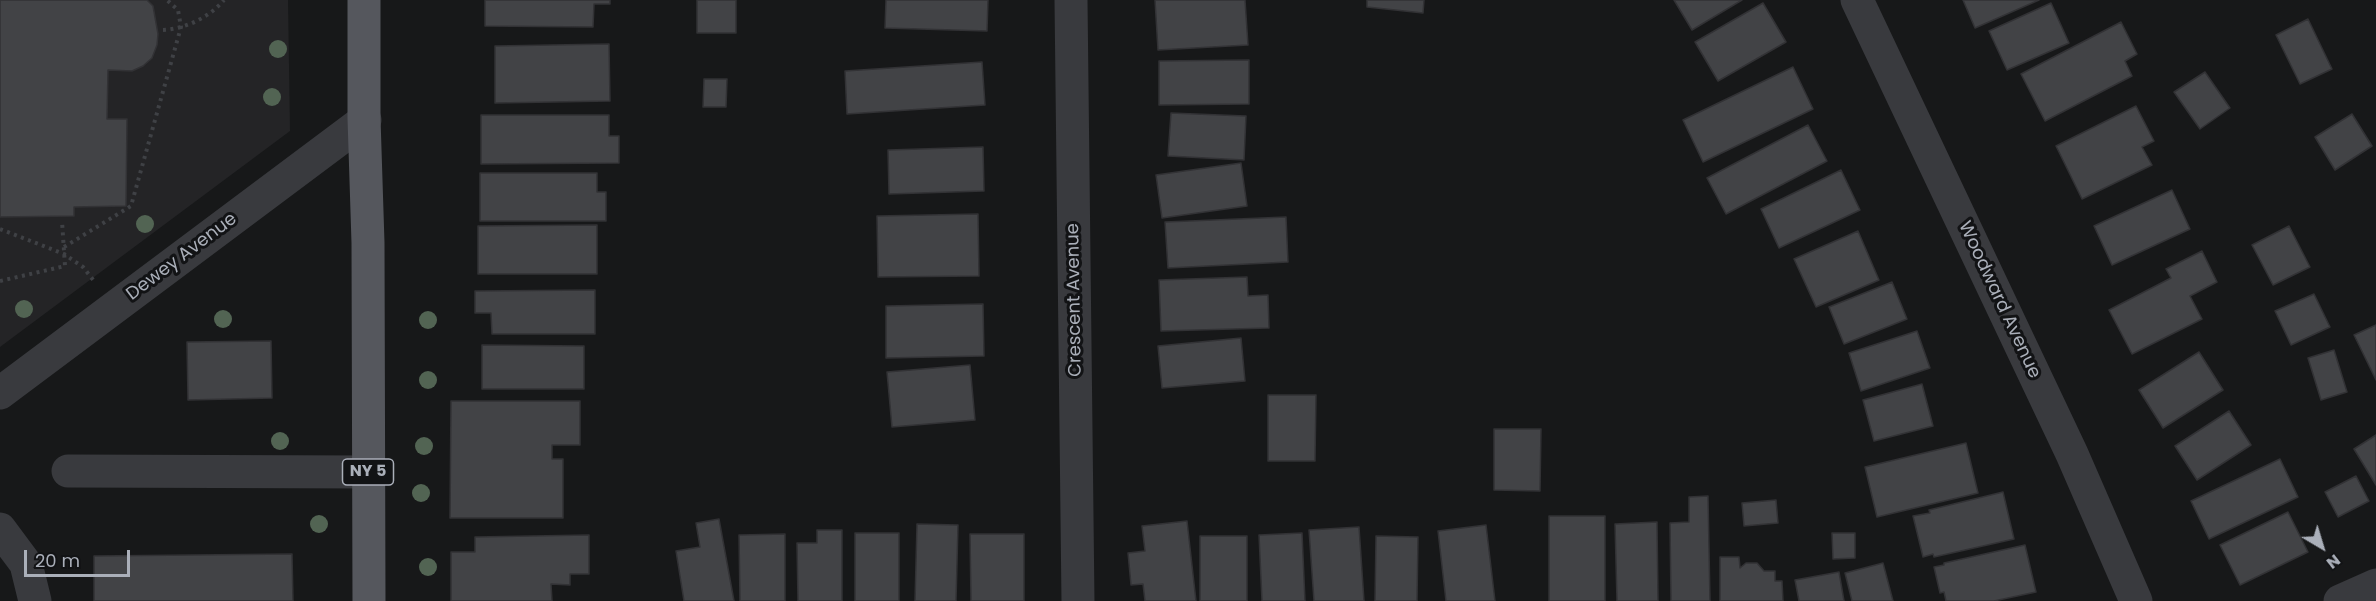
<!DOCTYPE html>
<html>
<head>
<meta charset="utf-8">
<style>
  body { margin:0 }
  #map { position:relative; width:2376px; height:601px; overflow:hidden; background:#171819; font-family:Poppins,sans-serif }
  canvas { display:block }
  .north { position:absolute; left:2292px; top:517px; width:60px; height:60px; -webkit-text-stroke:4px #121315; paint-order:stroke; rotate:142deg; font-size:16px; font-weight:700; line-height:24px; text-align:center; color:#aaafb9 }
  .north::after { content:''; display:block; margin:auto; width:21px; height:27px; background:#aaafb9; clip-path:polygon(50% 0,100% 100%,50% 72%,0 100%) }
  .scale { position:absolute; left:24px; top:550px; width:106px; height:27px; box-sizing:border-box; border:3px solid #aaafb9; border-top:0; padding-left:8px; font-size:18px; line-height:21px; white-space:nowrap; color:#aaafb9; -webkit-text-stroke:4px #121315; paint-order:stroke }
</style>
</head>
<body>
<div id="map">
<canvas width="2376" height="601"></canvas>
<div class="north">N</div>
<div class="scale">20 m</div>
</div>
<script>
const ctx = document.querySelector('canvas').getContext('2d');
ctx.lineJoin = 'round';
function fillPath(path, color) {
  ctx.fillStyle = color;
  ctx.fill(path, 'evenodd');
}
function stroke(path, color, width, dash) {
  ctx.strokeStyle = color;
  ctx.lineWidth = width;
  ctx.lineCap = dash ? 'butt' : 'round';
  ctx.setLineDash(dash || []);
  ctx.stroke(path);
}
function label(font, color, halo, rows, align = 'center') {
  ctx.font = font + ' Poppins,sans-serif';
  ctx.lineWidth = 6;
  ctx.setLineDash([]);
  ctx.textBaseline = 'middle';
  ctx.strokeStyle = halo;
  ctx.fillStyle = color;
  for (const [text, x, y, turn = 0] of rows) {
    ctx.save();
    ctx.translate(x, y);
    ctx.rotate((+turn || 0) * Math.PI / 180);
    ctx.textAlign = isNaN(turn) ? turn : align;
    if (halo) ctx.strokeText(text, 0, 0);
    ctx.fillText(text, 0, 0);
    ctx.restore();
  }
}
fillPath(new Path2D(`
  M0 0H288L290 131 0 347Z`), '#242426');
const building = new Path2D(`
  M0 0H147L153 6 158 34 157 45 152 58 143 66 132 71 108 70 107 119H127L126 206 74 207V216L0 217Z
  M485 0H610V4H594L593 27 485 26Z
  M697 0H736V33H697Z
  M886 0H988L987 31 885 28Z
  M1155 0H1245L1248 45 1158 50Z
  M1367 0H1424L1423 13 1367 7Z
  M1674 0H1742L1692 30Z
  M1963 0H2039L1975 28Z
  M1763 3 1786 42 1718 81 1695 42Z
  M2051 3 2069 43 2007 70 1989 31Z
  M2308 19 2332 69 2300 84 2276 35Z
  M2121 22 2137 54 2125 61 2132 76 2045 121 2021 74Z
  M609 44 610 101 495 103V46Z
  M1249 60V104L1159 105V61Z
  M982 62 985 105 847 114 845 71Z
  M1793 67 1813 109 1703 162 1683 120Z
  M2205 72 2230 108 2200 129 2174 92Z
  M704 79H727L726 107H703Z
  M2136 106 2154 141 2142 147 2152 165 2082 199 2056 146Z
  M1171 113 1246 116 1244 160 1168 156Z
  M2352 114 2372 146 2335 170 2315 137Z
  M481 115H609V136H619V163L481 164Z
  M1808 125 1827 161 1726 214 1707 178Z
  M983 147 984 191 889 194 888 150Z
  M1241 163 1247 206 1162 218 1156 175Z
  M1841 170 1860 210 1779 248 1761 209Z
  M480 173H597V192H606V221H480Z
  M2172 190 2190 229 2112 265 2094 226Z
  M978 214 979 276 878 277 877 216Z
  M1286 217 1288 262 1168 268 1165 222Z
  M597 225V274H478V226Z
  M2289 226 2310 267 2273 285 2252 245Z
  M1858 231 1879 280 1816 307 1794 259Z
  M2202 251 2217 282 2190 296 2202 319 2132 354 2109 310 2171 278 2166 269Z
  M1247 277 1248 296 1268 295 1269 328 1161 331 1159 280Z
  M1892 282 1907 319 1844 344 1829 307Z
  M595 290V334H492L491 313H475V291Z
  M2314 294 2330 327 2291 345 2275 311Z
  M983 304 984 356 886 358V306Z
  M2376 325V380L2354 335Z
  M1917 331 1930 368 1861 391 1849 353Z
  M1241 338 1245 381 1162 388 1158 346Z
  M271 341 272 398 188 400 187 342Z
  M482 345 584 346V389H482Z
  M2334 350 2347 392 2321 400 2308 358Z
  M2199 352 2223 390 2163 428 2139 390Z
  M970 365 975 420 892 427 887 372Z
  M1922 384 1933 426 1874 441 1863 400Z
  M1268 395H1316L1315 461H1268Z
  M451 401H580V445H552V459H563V518H450Z
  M2229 411 2251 445 2197 480 2175 446Z
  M1494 429H1541L1540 491 1494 490Z
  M2376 435V485L2354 449Z
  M1966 443 1978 493 1877 517 1865 467Z
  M2280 459 2298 497 2209 539 2191 501Z
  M2356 476 2369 501 2338 517 2325 492Z
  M2003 492 2014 539 1934 557 1933 554 1923 557 1913 516 1930 513 1929 510Z
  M1708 496 1710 601H1671L1670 523 1689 522V497Z
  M1776 500 1778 523 1744 526 1742 503Z
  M2288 512 2308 552 2240 585 2220 545Z
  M1549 516H1605V601H1549Z
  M719 519 734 601H684L676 551 700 547 696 523Z
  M1187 521 1196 601H1145L1143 584 1131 585 1128 553 1145 551 1142 526Z
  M1657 522 1658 601H1617L1615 524Z
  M917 524 958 525 956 601H915Z
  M1486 525 1495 601H1446L1438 531Z
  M1359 527 1364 601H1314L1309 530Z
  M817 530H842V601H798L797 543H817Z
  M855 533H899V601H855Z
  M1302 533 1305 601H1262L1259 535Z
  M1832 533H1855V558L1833 559Z
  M785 534V601H740L739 535Z
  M970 534H1024V601H971Z
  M589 535V574H570V585L551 584 552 601H451V552H475V537Z
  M1200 536H1247V601H1200Z
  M1376 536 1418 537 1417 601H1375Z
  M2025 545 2036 592 1994 601H1946L1944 592 1940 593 1934 567 1944 565V563Z
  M292 554 293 601H94V556Z
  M1720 557H1739L1740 568 1746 563H1757L1764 571H1775V581H1782L1783 601H1720Z
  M1883 563 1893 601H1852L1845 573Z
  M1839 572 1844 601H1799L1795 580Z`);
fillPath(building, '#424346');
stroke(building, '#323235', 1.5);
stroke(new Path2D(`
  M163 30C185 29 210 17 224 0
  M0 229 64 254 83 267 94 281
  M64 247 131 206 181 27 178 10 167 0
  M0 281 65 266 62 221`), '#3f4145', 4, [3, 4.5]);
stroke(new Path2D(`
  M1071 0 1078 601
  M1857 0 2072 454 2136 601
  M0 393 365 120
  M68 471 368 472
  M0 529 26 564 35 601
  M2340 601 2376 585`), '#393a3e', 33);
stroke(new Path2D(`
  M364 0V118L368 243 369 601`), '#55575d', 33);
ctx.fillStyle = '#526453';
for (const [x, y] of [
  [278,49],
  [272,97],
  [145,224],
  [24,309],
  [223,319],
  [428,320],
  [428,380],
  [280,441],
  [424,446],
  [421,493],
  [319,524],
  [428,567]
]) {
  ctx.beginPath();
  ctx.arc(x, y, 9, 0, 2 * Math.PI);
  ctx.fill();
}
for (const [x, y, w] of [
  [368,472,51]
]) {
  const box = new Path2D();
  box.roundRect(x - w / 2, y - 13, w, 26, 4.5);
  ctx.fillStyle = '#121315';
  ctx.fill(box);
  stroke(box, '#aaafb9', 1.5);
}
label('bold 16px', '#aaafb9', null, [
  ["NY 5",368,472]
]);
label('18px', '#aaafb9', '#121315', [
  ["Dewey Avenue",182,257,-37],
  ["Crescent Avenue",1075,300,-91],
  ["Woodward Avenue",1999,300,65]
]);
</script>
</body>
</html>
